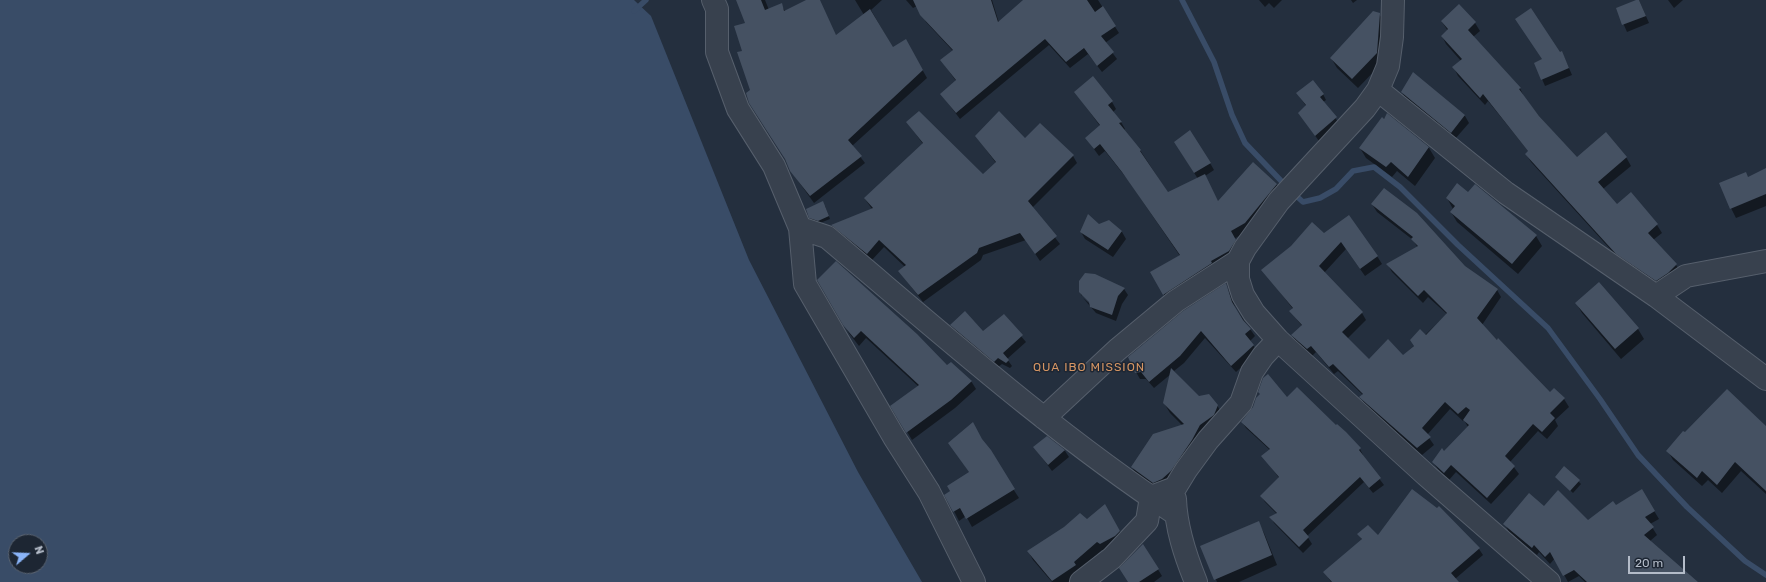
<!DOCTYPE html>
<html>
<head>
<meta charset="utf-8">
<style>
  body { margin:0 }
  #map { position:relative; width:1766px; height:582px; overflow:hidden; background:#242f3e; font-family:Rubik,sans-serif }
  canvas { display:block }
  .north { position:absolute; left:8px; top:534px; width:40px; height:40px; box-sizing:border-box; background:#1d2633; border:1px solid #59626f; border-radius:50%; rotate:71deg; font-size:11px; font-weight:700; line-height:16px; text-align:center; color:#b4bcc9 }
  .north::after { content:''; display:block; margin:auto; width:14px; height:18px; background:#8ab4f8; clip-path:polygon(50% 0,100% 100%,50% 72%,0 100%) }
  .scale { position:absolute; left:1628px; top:556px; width:57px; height:18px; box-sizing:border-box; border:2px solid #b4bcc9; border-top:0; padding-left:5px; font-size:12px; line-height:14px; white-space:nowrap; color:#b4bcc9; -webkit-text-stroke:3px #1d2633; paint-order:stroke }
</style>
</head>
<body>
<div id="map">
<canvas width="1766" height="582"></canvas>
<div class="north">N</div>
<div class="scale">20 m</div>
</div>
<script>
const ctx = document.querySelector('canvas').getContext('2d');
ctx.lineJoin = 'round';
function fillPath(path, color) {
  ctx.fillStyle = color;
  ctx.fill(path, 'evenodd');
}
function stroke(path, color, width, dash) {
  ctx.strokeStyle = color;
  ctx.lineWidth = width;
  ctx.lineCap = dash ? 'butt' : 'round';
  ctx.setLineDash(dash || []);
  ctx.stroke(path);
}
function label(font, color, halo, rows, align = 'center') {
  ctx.font = font + ' Rubik,sans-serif';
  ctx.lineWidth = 3;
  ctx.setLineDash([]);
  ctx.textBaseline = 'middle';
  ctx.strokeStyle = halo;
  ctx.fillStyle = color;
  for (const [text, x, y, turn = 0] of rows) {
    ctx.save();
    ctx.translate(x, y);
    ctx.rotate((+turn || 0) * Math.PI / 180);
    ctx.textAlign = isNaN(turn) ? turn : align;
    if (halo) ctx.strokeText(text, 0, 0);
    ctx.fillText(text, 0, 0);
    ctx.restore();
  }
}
fillPath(new Path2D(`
  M0 0H634L651 16 749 260 858 472 922 582H0ZM16 542H40V566H16Z`), '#394c67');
fillPath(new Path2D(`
  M737 0H765L769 10 781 5 785 11 809 0H819L836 36 864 15 855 0H882L871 10 893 48 906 41 927 78 852 146 865 163 814 203 791 171 751 91 744 51 747 23Z
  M906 0H992L999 23 1025 0H1098L1119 33 1105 43 1117 59 1102 72 1088 54 1070 68 1049 45 960 119 941 94 956 81 941 60 953 51 926 22 917 6 913 8Z
  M1259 0H1282L1274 8 1269 3 1265 7Z
  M1351 0H1357L1353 3Z
  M1639 0 1649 23 1627 32 1617 9Z
  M1668 0H1683L1674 8Z
  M1379 14 1385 23 1382 63 1358 88 1337 68 1331 58Z
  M1442 22 1475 23 1480 31 1473 37 1520 88 1524 97 1539 116 1577 159 1626 157 1631 166 1603 189 1617 205 1631 194 1657 225 1662 233 1653 240 1676 265 1681 273 1661 289 1622 262 1531 162 1526 154 1529 152 1488 101 1485 105 1458 76 1454 68 1461 61 1446 44 1442 36 1448 31Z
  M1562 52 1572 75 1545 86 1542 79Z
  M1413 73 1465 116 1469 123 1455 139 1406 99 1402 92Z
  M1093 78 1112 102 1116 109 1113 112 1121 122 1125 129 1124 130 1140 150 1168 193 1198 179 1179 149 1210 163 1214 170 1205 176 1218 202 1253 164 1277 185 1281 192 1249 230 1234 239 1239 248 1168 302 1152 273 1180 256 1128 180 1105 151 1099 156 1086 138 1100 126 1075 92Z
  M1297 93 1323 94 1326 100 1323 102 1339 123 1319 141 1299 114 1306 106Z
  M1387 115 1429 148 1435 158 1415 186 1397 171 1392 177 1366 158 1360 148Z
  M907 122 983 175 996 163 976 136 1025 140 1073 156 1077 163 1032 208 1060 244 1040 261 1026 240 983 255 981 260 923 302 899 271 905 267 884 247 871 261 837 233 832 226 872 209 865 199 923 144Z
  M1766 169V206L1736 218 1731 208 1748 178Z
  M1468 193 1536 236 1542 246 1518 274 1457 222 1451 212 1453 209 1447 198Z
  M1372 204 1497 290 1501 297 1482 325 1550 393 1554 389 1564 399 1569 407 1555 420 1558 426 1547 439 1538 431 1510 462 1519 474 1491 504 1456 472 1449 480 1438 469 1433 462 1444 453 1468 427 1464 420 1463 421 1450 409 1427 435 1434 445 1422 455 1365 405 1361 397 1363 395 1338 371 1334 374 1316 352 1312 356 1297 343 1292 335 1302 326 1290 311 1293 309 1263 270 1323 234 1377 256 1382 264 1365 276 1346 249 1324 273 1362 313 1366 320 1347 339 1369 361 1403 356 1447 314 1428 297 1423 303 1392 272 1388 265 1418 248 1413 240 1377 212Z
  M825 206 830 219 820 223 812 221 810 217Z
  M1109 221 1122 232 1126 239 1113 257 1085 239 1081 232Z
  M818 280 971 381 976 389 955 408 912 440 892 406 918 386 866 338 859 346 849 333Z
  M1226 285 1236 309 1255 336 1250 341 1258 352 1236 372 1205 338 1184 363 1174 371 1198 397 1217 405 1223 416 1159 493 1138 478 1132 467 1183 426 1170 413 1164 403 1171 374 1154 388 1146 379H1140L1136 372Z
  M1124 289 1128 295 1122 304 1116 321 1096 313 1083 298 1092 306 1094 305 1082 294V296L1080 292Z
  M1576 303 1638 329 1644 339 1621 359 1582 313Z
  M1003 315 1026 342 1007 359 1012 366 1010 368 1002 364 998 367 955 331 951 325 983 333Z
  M1287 399 1360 449 1363 455 1362 456 1384 485 1373 493 1364 482 1307 536 1312 544 1303 553 1274 523 1271 517 1277 514 1265 502 1261 496 1279 478 1263 456 1270 450 1246 428 1242 422Z
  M1766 428V494L1741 471 1722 493 1708 480 1702 486 1673 460 1668 451Z
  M1047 437 1065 451 1069 457 1052 471 1034 447Z
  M982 441 1019 498 972 527 966 516 959 521 946 495 970 473 949 443Z
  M1564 467 1581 484 1573 493 1556 477Z
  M1642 491 1659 519 1650 524 1657 535 1650 541 1695 582H1585L1579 576 1568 582 1555 558 1550 564 1539 552 1537 555 1509 532 1505 524 1544 508 1588 521Z
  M1105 506 1125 540 1105 553 1102 550 1078 571 1080 574 1068 582H1052L1033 560 1028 551 1087 521Z
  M1258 522 1264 533 1277 565 1239 582H1217L1202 546Z
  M1359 534 1479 549 1483 555 1455 579 1457 582H1331L1325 573 1362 540Z
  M1143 545 1162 576 1154 582H1128Z`), '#0007');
stroke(new Path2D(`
  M1182 0 1214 62 1232 115 1245 143 1286 186
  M634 11 646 0
  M1292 192 1303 202 1320 198 1336 189 1353 171 1374 167 1400 187 1458 245 1548 328 1600 399 1638 455 1687 507 1745 561 1766 575`), '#394c67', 5.5);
fillPath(new Path2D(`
  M736 0H761L765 10 782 3 784 11 806 0H820L836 35 870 9 893 47 906 39 923 70 848 140 862 156 810 196 790 171 785 159 749 103 746 93 750 90 737 52 742 51 734 26 745 23Z
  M913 0H991L998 22 1023 0H1087L1095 12 1103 6 1116 26 1101 36 1114 52 1097 66 1084 48 1066 62 1045 39 956 113 940 94 956 80 940 60 953 50 920 15Z
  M1636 0H1639L1646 16 1622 25 1616 8Z
  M1459 4 1476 22 1468 30 1521 88 1519 89 1539 116 1577 157 1606 132 1627 157 1598 182 1617 204 1631 192 1658 224 1648 233 1677 264 1668 273 1656 281 1616 254 1525 154 1528 151 1483 94 1480 98 1452 67 1462 59 1441 36 1448 29 1441 21Z
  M1531 8 1560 52 1562 51 1569 68 1541 80 1534 63 1542 59 1515 19Z
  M1373 11 1380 13 1377 53 1352 79 1330 58Z
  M1413 72 1465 115 1451 133 1401 92Z
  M1093 76 1113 101 1108 105 1122 122 1119 123 1141 150 1140 151 1168 192 1205 174 1218 201 1253 162 1277 184 1245 223 1231 231 1236 240 1229 251 1211 261 1212 263 1163 295 1150 272 1180 255 1122 172 1100 144 1094 149 1085 138 1100 125 1074 92Z
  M1313 80 1324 94 1320 97 1337 117 1315 136 1298 113 1306 105 1296 93Z
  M919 111 983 174 996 162 975 136 999 111 1025 138 1040 123 1074 155 1028 201 1057 236 1035 254 1020 233 979 248 977 253 918 295 898 271 906 265 879 240 867 254 831 225 873 208 864 198 923 143 906 122Z
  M1387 113 1429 147 1408 177 1391 162 1386 167 1359 148 1382 117 1384 119Z
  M1190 130 1211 163 1194 173 1174 142Z
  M1766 168V194L1730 209 1719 183 1746 172 1748 177Z
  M1457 183 1468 192 1475 184 1537 235 1512 264 1450 212 1455 206 1446 198Z
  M1384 188 1417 213 1465 266 1498 289 1477 318 1497 340 1498 338 1550 392 1554 388 1565 398 1550 413 1555 418 1542 432 1533 424 1505 456 1515 466 1487 498 1451 465 1444 473 1432 462 1442 448 1444 451 1469 425 1463 420 1470 410 1466 407 1458 414 1445 402 1422 428 1431 437 1417 448 1359 397 1363 394 1333 364 1329 367 1311 346 1307 349 1291 335 1302 325 1289 311 1293 308 1261 270 1291 246 1312 222 1324 233 1349 215 1378 256 1360 269 1341 242 1319 266 1363 312 1342 332 1369 359 1388 339 1403 355 1414 346 1410 340 1420 329 1426 335 1447 313 1424 290 1418 296 1386 264 1418 246 1411 239 1413 237 1371 204Z
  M823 201 829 216 818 221 809 218 806 209Z
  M1088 214 1099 224 1109 220 1122 231 1108 250 1080 232Z
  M836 261 917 334 947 365 951 362 972 381 951 400 906 433 890 406 919 385 861 331 854 338 843 325 817 280Z
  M1085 273 1095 274 1125 288 1118 296 1112 315 1090 307 1089 302 1079 292V281Z
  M1599 282 1639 328 1615 349 1575 303Z
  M1226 283 1232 302 1243 320 1251 329 1245 334 1254 345 1231 366 1201 331 1180 356 1149 382 1141 372 1135 373 1128 357 1183 311Z
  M965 311 983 331 1004 314 1023 335 1003 353 1009 360 1006 363 998 358 994 362 950 325Z
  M1171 368 1199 396 1209 394 1218 405 1214 415 1200 425 1192 440 1171 471 1162 479 1153 483 1131 467 1153 434 1184 424 1163 403Z
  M1268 374 1287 397 1297 387 1336 425 1337 424 1346 432 1361 448 1359 450 1381 478 1369 488 1360 477 1303 530 1309 537 1299 547 1269 517 1277 513 1260 496 1279 477 1261 456 1270 449 1241 422 1253 407 1256 398 1260 394 1258 392 1263 378Z
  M1727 389 1766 426V491L1735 462 1717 485 1702 471 1697 478 1666 451 1683 431 1685 432Z
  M973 422 982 439 991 450 1015 489 966 519 960 508 953 512 944 495 950 491 947 486 969 472 948 443Z
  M1047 436 1065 450 1048 465 1033 447Z
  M1564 466 1580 480 1570 491 1555 477Z
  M1412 489 1437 508 1439 506 1480 548 1451 573 1459 582H1332L1323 572 1362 539 1357 534 1368 525 1378 535Z
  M1642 489 1655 511 1645 517 1654 527 1644 535 1698 582H1587L1574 570 1563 576 1550 552 1545 557 1534 545 1532 548 1503 524 1529 493 1544 506 1558 490 1588 520 1613 501 1616 505Z
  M1105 504 1120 531 1115 536 1100 544 1097 542 1074 562 1076 565 1052 581 1027 551 1064 527 1080 513 1087 519Z
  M1259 521 1272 555 1214 580 1200 546Z
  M1143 544 1159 569 1139 582H1128L1119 568Z`), '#455162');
const minor = new Path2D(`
  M713 0 717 9V52L738 109 774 166 800 228 805 284 894 437 929 492 974 582
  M1393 0 1392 37 1388 66 1378 90 1365 108 1279 201 1245 248 1238 261V279L1243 295 1254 313 1278 340 1426 475 1549 582
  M1378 90 1506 193 1656 296 1766 379
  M800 228 827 237C940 332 1052 432 1176 514
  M1656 296 1686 276 1766 261
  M1044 418 1117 350 1176 301 1238 261
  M1175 499C1176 528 1185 555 1196 582
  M1081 582 1112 558 1147 521 1151 497 1175 488 1186 470 1208 440 1241 403 1252 372 1263 356 1278 340`);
stroke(minor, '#565f6c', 24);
stroke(minor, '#38414e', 22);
ctx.letterSpacing = '1px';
label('12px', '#d59563', '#1d2633', [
  ["QUA IBO MISSION",1089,368]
]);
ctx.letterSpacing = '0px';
</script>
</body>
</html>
